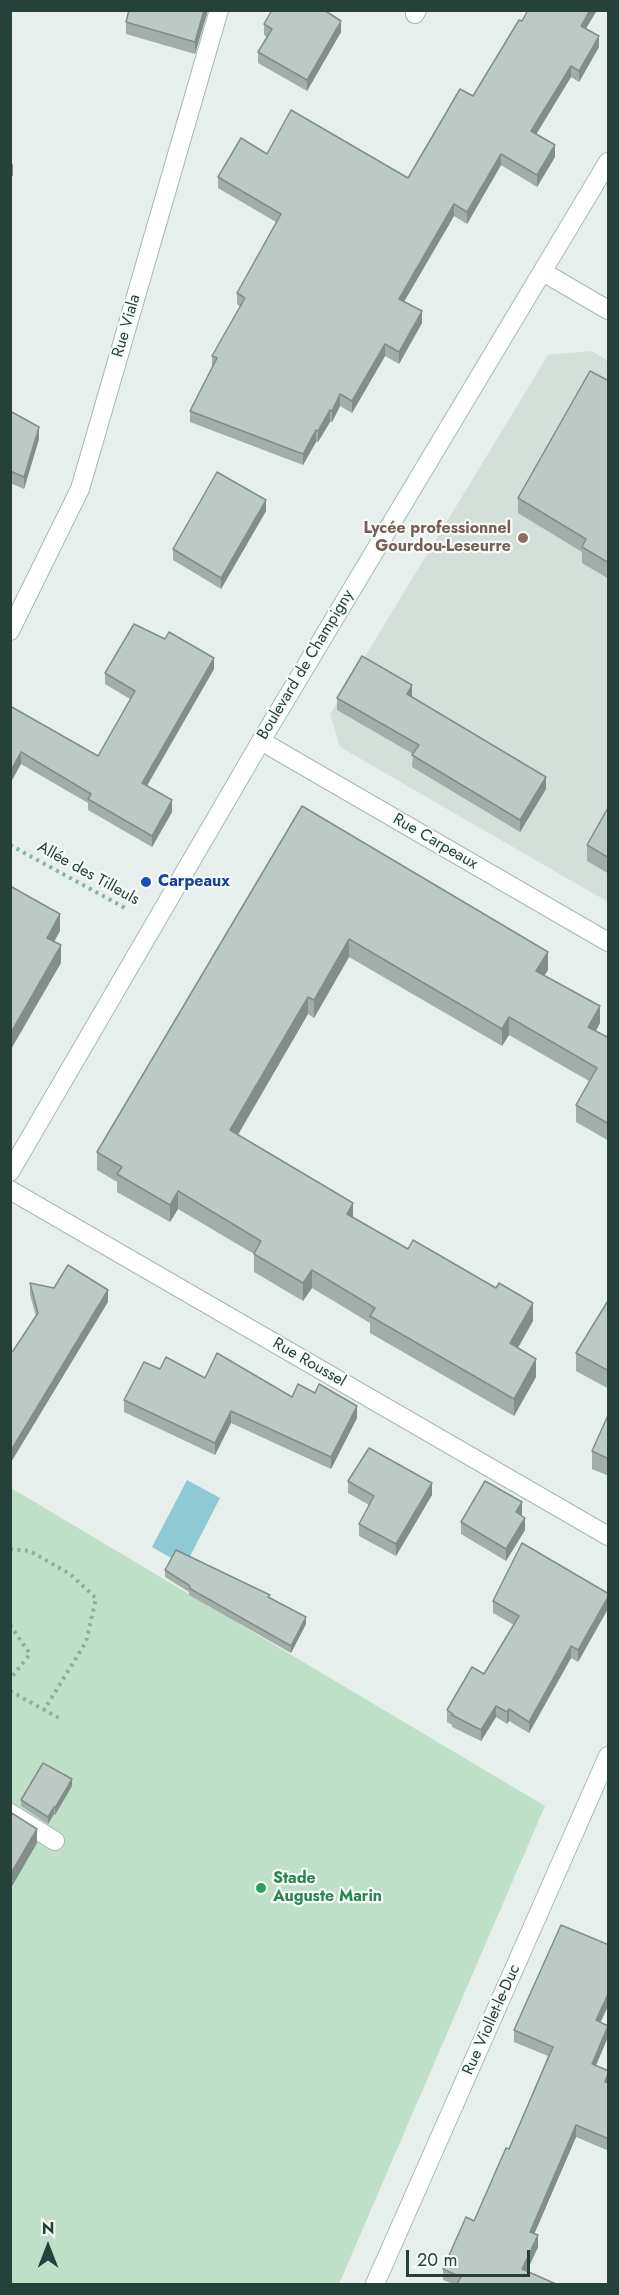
<!DOCTYPE html>
<html>
<head>
<meta charset="utf-8">
<style>
  body { margin:0 }
  #map { position:relative; width:619px; height:2295px; overflow:hidden; background:#e6efeb; font-family:Jost,sans-serif }
  canvas { display:block }
  .frame { position:absolute; inset:0; border:12px solid #24423a; pointer-events:none }
  .north { position:absolute; left:18px; top:2217px; width:60px; height:60px; -webkit-text-stroke:4px #f7fbf9; paint-order:stroke; rotate:0deg; font-size:16px; font-weight:700; line-height:24px; text-align:center; color:#24423a }
  .north::after { content:''; display:block; margin:auto; width:21px; height:27px; background:#24423a; clip-path:polygon(50% 0,100% 100%,50% 72%,0 100%) }
  .scale { position:absolute; left:406px; top:2250px; width:124px; height:27px; box-sizing:border-box; border:3px solid #24423a; border-top:0; padding-left:8px; font-size:18px; line-height:21px; white-space:nowrap; color:#24423a; -webkit-text-stroke:4px #f7fbf9; paint-order:stroke }
</style>
</head>
<body>
<div id="map">
<canvas width="619" height="2295"></canvas>
<div class="frame"></div>
<div class="north">N</div>
<div class="scale">20 m</div>
</div>
<script>
const ctx = document.querySelector('canvas').getContext('2d');
ctx.lineJoin = 'round';
function fillPath(path, color) {
  ctx.fillStyle = color;
  ctx.fill(path, 'evenodd');
}
function stroke(path, color, width, dash) {
  ctx.strokeStyle = color;
  ctx.lineWidth = width;
  ctx.lineCap = dash ? 'butt' : 'round';
  ctx.setLineDash(dash || []);
  ctx.stroke(path);
}
function label(font, color, halo, rows, align = 'center') {
  ctx.font = font + ' Jost,sans-serif';
  ctx.lineWidth = 4.5;
  ctx.setLineDash([]);
  ctx.textBaseline = 'middle';
  ctx.strokeStyle = halo;
  ctx.fillStyle = color;
  for (const [text, x, y, turn = 0] of rows) {
    ctx.save();
    ctx.translate(x, y);
    ctx.rotate((+turn || 0) * Math.PI / 180);
    ctx.textAlign = isNaN(turn) ? turn : align;
    if (halo) ctx.strokeText(text, 0, 0);
    ctx.fillText(text, 0, 0);
    ctx.restore();
  }
}
fillPath(new Path2D(`
  M592 351 608 361V902L340 747 330 714 548 355Z`), '#d4dfda');
fillPath(new Path2D(`
  M11 1488 545 1806 339 2284H11L10 1890 13 1886 11 1885Z`), '#bfe0c8');
fillPath(new Path2D(`
  M187 1480 220 1498 185 1566 152 1547Z`), '#8ec9d4');
const service = new Path2D(`
  M10 1813 55 1841`);
const minor = new Path2D(`
  M415 14 417 10
  M543 272 608 310
  M10 631 80 489 219 10
  M261 741 608 942
  M10 1190 608 1536
  M375 2284 608 1756`);
const secondary = new Path2D(`
  M10 1172 261 741 608 162`);
stroke(service, '#a8b8b2', 20);
stroke(minor, '#a8b8b2', 20);
stroke(secondary, '#a4bbb3', 20);
stroke(new Path2D(`
  M10 845 127 909
  M10 1549 30 1551 70 1574 96 1598 86 1642 44 1710
  M10 1625 30 1654 10 1679
  M10 1691 59 1718`), '#86b3a5', 4, [3, 4.5]);
stroke(service, '#fff', 18);
stroke(minor, '#fff', 18);
stroke(secondary, '#fff', 18);
fillPath(new Path2D(`
  M208 10 195 54 126 34V22Z
  M528 10H597L586 28 599 47 579 82 571 77 536 134 555 157 537 187 501 165 467 224 454 216 404 302 422 323 399 364 385 356 352 413 340 406 332 422H330L318 442H316L303 465 190 422V411L212 367V356L240 307 237 304V293L276 222 218 188V177L267 154 408 178 473 96 522 21Z
  M264 24 341 32 307 91 258 63V52L267 37 264 35Z
  M609 381V579L582 563V552L518 513V498Z
  M10 411 39 439 24 489 10 483Z
  M266 511 221 589 173 560V549Z
  M214 669 147 786 172 812 152 847 88 810V803L21 764 10 706 98 756 130 699 105 684V673Z
  M412 697 546 789 520 832 412 767 413 754 337 710V698Z
  M302 806 548 970 544 976 600 1023 596 1031 609 1038V1141L576 1122V1105L589 1081 509 1035 502 1046 349 957 314 1018 308 1014 238 1135 353 1217 533 1321 518 1348 536 1377 514 1416 370 1333V1323L312 1288 303 1301 254 1272V1254L178 1209 170 1222 117 1192V1182L97 1170V1152Z
  M609 806V874L587 861V845Z
  M30 1283 108 1302 13 1351 36 1316 30 1295Z
  M609 1299V1389L576 1371V1353Z
  M160 1369 292 1397 357 1418 331 1469 231 1423 215 1455 124 1412V1400Z
  M609 1413V1476L592 1469V1451Z
  M348 1481 432 1495 396 1556 359 1536V1524L369 1505 348 1493Z
  M522 1514 521 1516 525 1530 506 1561 461 1534V1522Z
  M165 1570 270 1598 306 1624 291 1653 189 1595V1592L165 1577Z
  M609 1594V1607L578 1662 571 1658 529 1733 509 1721 507 1724 496 1717 481 1741 452 1727V1725L447 1722V1710L484 1674 514 1625 493 1613V1601Z
  M72 1786 55 1815 54 1814 48 1824 21 1806V1800Z
  M609 1945V2004L600 2022 608 2037 596 2065 609 2071V2151L576 2137 534 2234 538 2247 527 2271 556 2284H453L443 2280V2269L474 2221 509 2149 548 2056 514 2042V2030Z`), '#a1aea9');
fillPath(new Path2D(`
  M204 10H208L195 54V42Z
  M590 10H597L581 37V26Z
  M341 21V32L307 91V80Z
  M599 36V47L579 82V71Z
  M571 66V77L531 143V131Z
  M555 145V157L537 187V175Z
  M501 154V165L467 224V212Z
  M13 163V175L10 181V169Z
  M454 204V216L399 310V299Z
  M422 311V323L399 364V352Z
  M385 344V356L352 413V401Z
  M340 394V406L332 422V411Z
  M330 410V422L318 442V431Z
  M39 427V439L24 489V477Z
  M316 430V442L303 465V454Z
  M266 500V511L221 589V578Z
  M214 658V669L142 794V783Z
  M412 685V697L407 694Z
  M21 752V764L10 784V772Z
  M546 777V789L520 832V820Z
  M172 800V812L152 847V836Z
  M60 914V931L47 955V938Z
  M349 939V957L314 1018V1000Z
  M61 945V963L10 1051V1034Z
  M548 952V970L536 989V971Z
  M308 997V1014L230 1148V1130Z
  M600 1006V1023L588 1044V1027Z
  M509 1017V1035L502 1046V1029Z
  M178 1191V1209L170 1222V1205Z
  M353 1203V1220L347 1214Z
  M312 1270V1288L303 1301V1283Z
  M108 1290V1302L10 1464V1452Z
  M533 1303V1321L510 1361V1343Z
  M536 1359V1377L514 1416V1399Z
  M357 1406V1418L331 1469V1457Z
  M231 1411V1423L215 1455V1443Z
  M432 1483V1495L396 1556V1544Z
  M522 1502V1514L516 1524V1512Z
  M525 1518V1530L506 1561V1549Z
  M609 1595V1607L578 1662V1650Z
  M306 1617V1624L291 1653V1646Z
  M571 1646V1658L529 1733V1722Z
  M496 1706V1717L481 1741V1730Z
  M509 1709V1721L507 1724V1712Z
  M72 1779V1786L55 1815V1808Z
  M54 1807V1814L48 1824V1817Z
  M37 1829V1843L10 1890V1875Z
  M609 1992V2004L596 2032V2020Z
  M608 2026V2037L592 2075V2064Z
  M609 2072V2084L605 2082Z
  M576 2125V2137L530 2244V2232Z
  M538 2235V2247L522 2281V2269Z`), '#838d89');
const building = new Path2D(`
  M129 10H204L195 42 126 22Z
  M272 10H324L341 21 307 80 258 52 272 29 264 24Z
  M528 10H590L581 26 599 36 579 71 571 66 531 131 555 145 537 175 501 154 467 212 454 204 399 299 422 311 399 352 385 344 352 401 340 394 332 411 330 410 318 431 316 430 303 454 190 411 217 358 212 356 245 298 237 293 281 214 218 177 241 138 267 154 291 110 408 178 460 89 473 96 519 20 522 21Z
  M590 371 609 381V563L582 547 586 539 518 498Z
  M10 411 39 427 24 477 10 471Z
  M217 472 266 500 221 578 173 549Z
  M134 624 165 639 169 632 214 658 142 783 172 800 152 836 88 799 91 794 21 752 10 772V706L98 756 135 691 105 673Z
  M362 656 412 685 407 694 546 777 520 820 412 755 419 745 337 698Z
  M302 806 548 952 536 971 600 1006 588 1027 609 1038V1124L576 1105 597 1068 509 1017 502 1029 349 939 314 1000 308 997 230 1130 353 1203 347 1214 408 1249 413 1240 496 1288 499 1283 533 1303 510 1343 536 1359 514 1399 370 1316 375 1308 312 1270 303 1283 254 1254 261 1241 178 1191 170 1205 117 1174 122 1167 97 1152Z
  M609 806V858L587 845Z
  M10 886 60 914 47 938 61 945 10 1034Z
  M68 1265 108 1290 10 1452V1352L13 1351 38 1313 30 1283 54 1288Z
  M609 1299V1371L576 1353Z
  M217 1353 292 1397 298 1384 315 1393 319 1384 357 1406 331 1457 231 1411 215 1443 124 1400 144 1362 160 1369 166 1357 205 1378Z
  M609 1413V1459L592 1451Z
  M369 1448 432 1483 396 1544 359 1524 374 1496 348 1481Z
  M485 1481 522 1502 516 1512 525 1518 506 1549 461 1522Z
  M522 1543 609 1594V1595L578 1650 571 1646 529 1722 509 1709 507 1712 496 1706 481 1730 452 1715 453 1714 447 1710 472 1667 484 1674 519 1616 493 1601Z
  M176 1550 270 1595 268 1597 306 1617 291 1646 189 1588 190 1586 165 1570Z
  M43 1763 72 1779 55 1808 54 1807 48 1817 21 1800Z
  M10 1812 37 1829 10 1875Z
  M561 1925 609 1945V1992L596 2020 608 2026 592 2064 609 2071 605 2082 609 2083V2139L576 2125 530 2232 538 2235 522 2269 556 2284H457L461 2277 443 2269 466 2217 474 2221 506 2148 509 2149 553 2047 514 2030Z`);
fillPath(building, '#bbcac4');
stroke(building, '#838d89', 1.5);
for (const [x, y, r, color] of [
  [523,538,6,"#8d6e63"],
  [146,882,6,"#1a4fb4"],
  [261,1888,6,"#2e9e5b"]
]) {
  const dot = new Path2D();
  dot.arc(x, y, r, 0, 2 * Math.PI);
  ctx.fillStyle = color;
  ctx.fill(dot);
  stroke(dot, '#f7fbf9', 2);
}
label('16px', '#24423a', '#f7fbf9', [
  ["Rue Viala",127,326,-74],
  ["Boulevard de Champigny",306,665,-59],
  ["Rue Carpeaux",435,842,30],
  ["Allée des Tilleuls",88,874,29],
  ["Rue Roussel",309,1363,30],
  ["Rue Viollet-le-Duc",492,2020,-66]
]);
label('bold 16px', '#785e54', '#f7fbf9', [
  ["Lycée professionnel",511,529],
  ["Gourdou-Leseurre",511,547]
], 'right');
label('bold 16px', '#164399', '#f7fbf9', [
  ["Carpeaux",158,882]
], 'left');
label('bold 16px', '#27864d', '#f7fbf9', [
  ["Stade",273,1879],
  ["Auguste Marin",273,1897]
], 'left');
</script>
</body>
</html>
